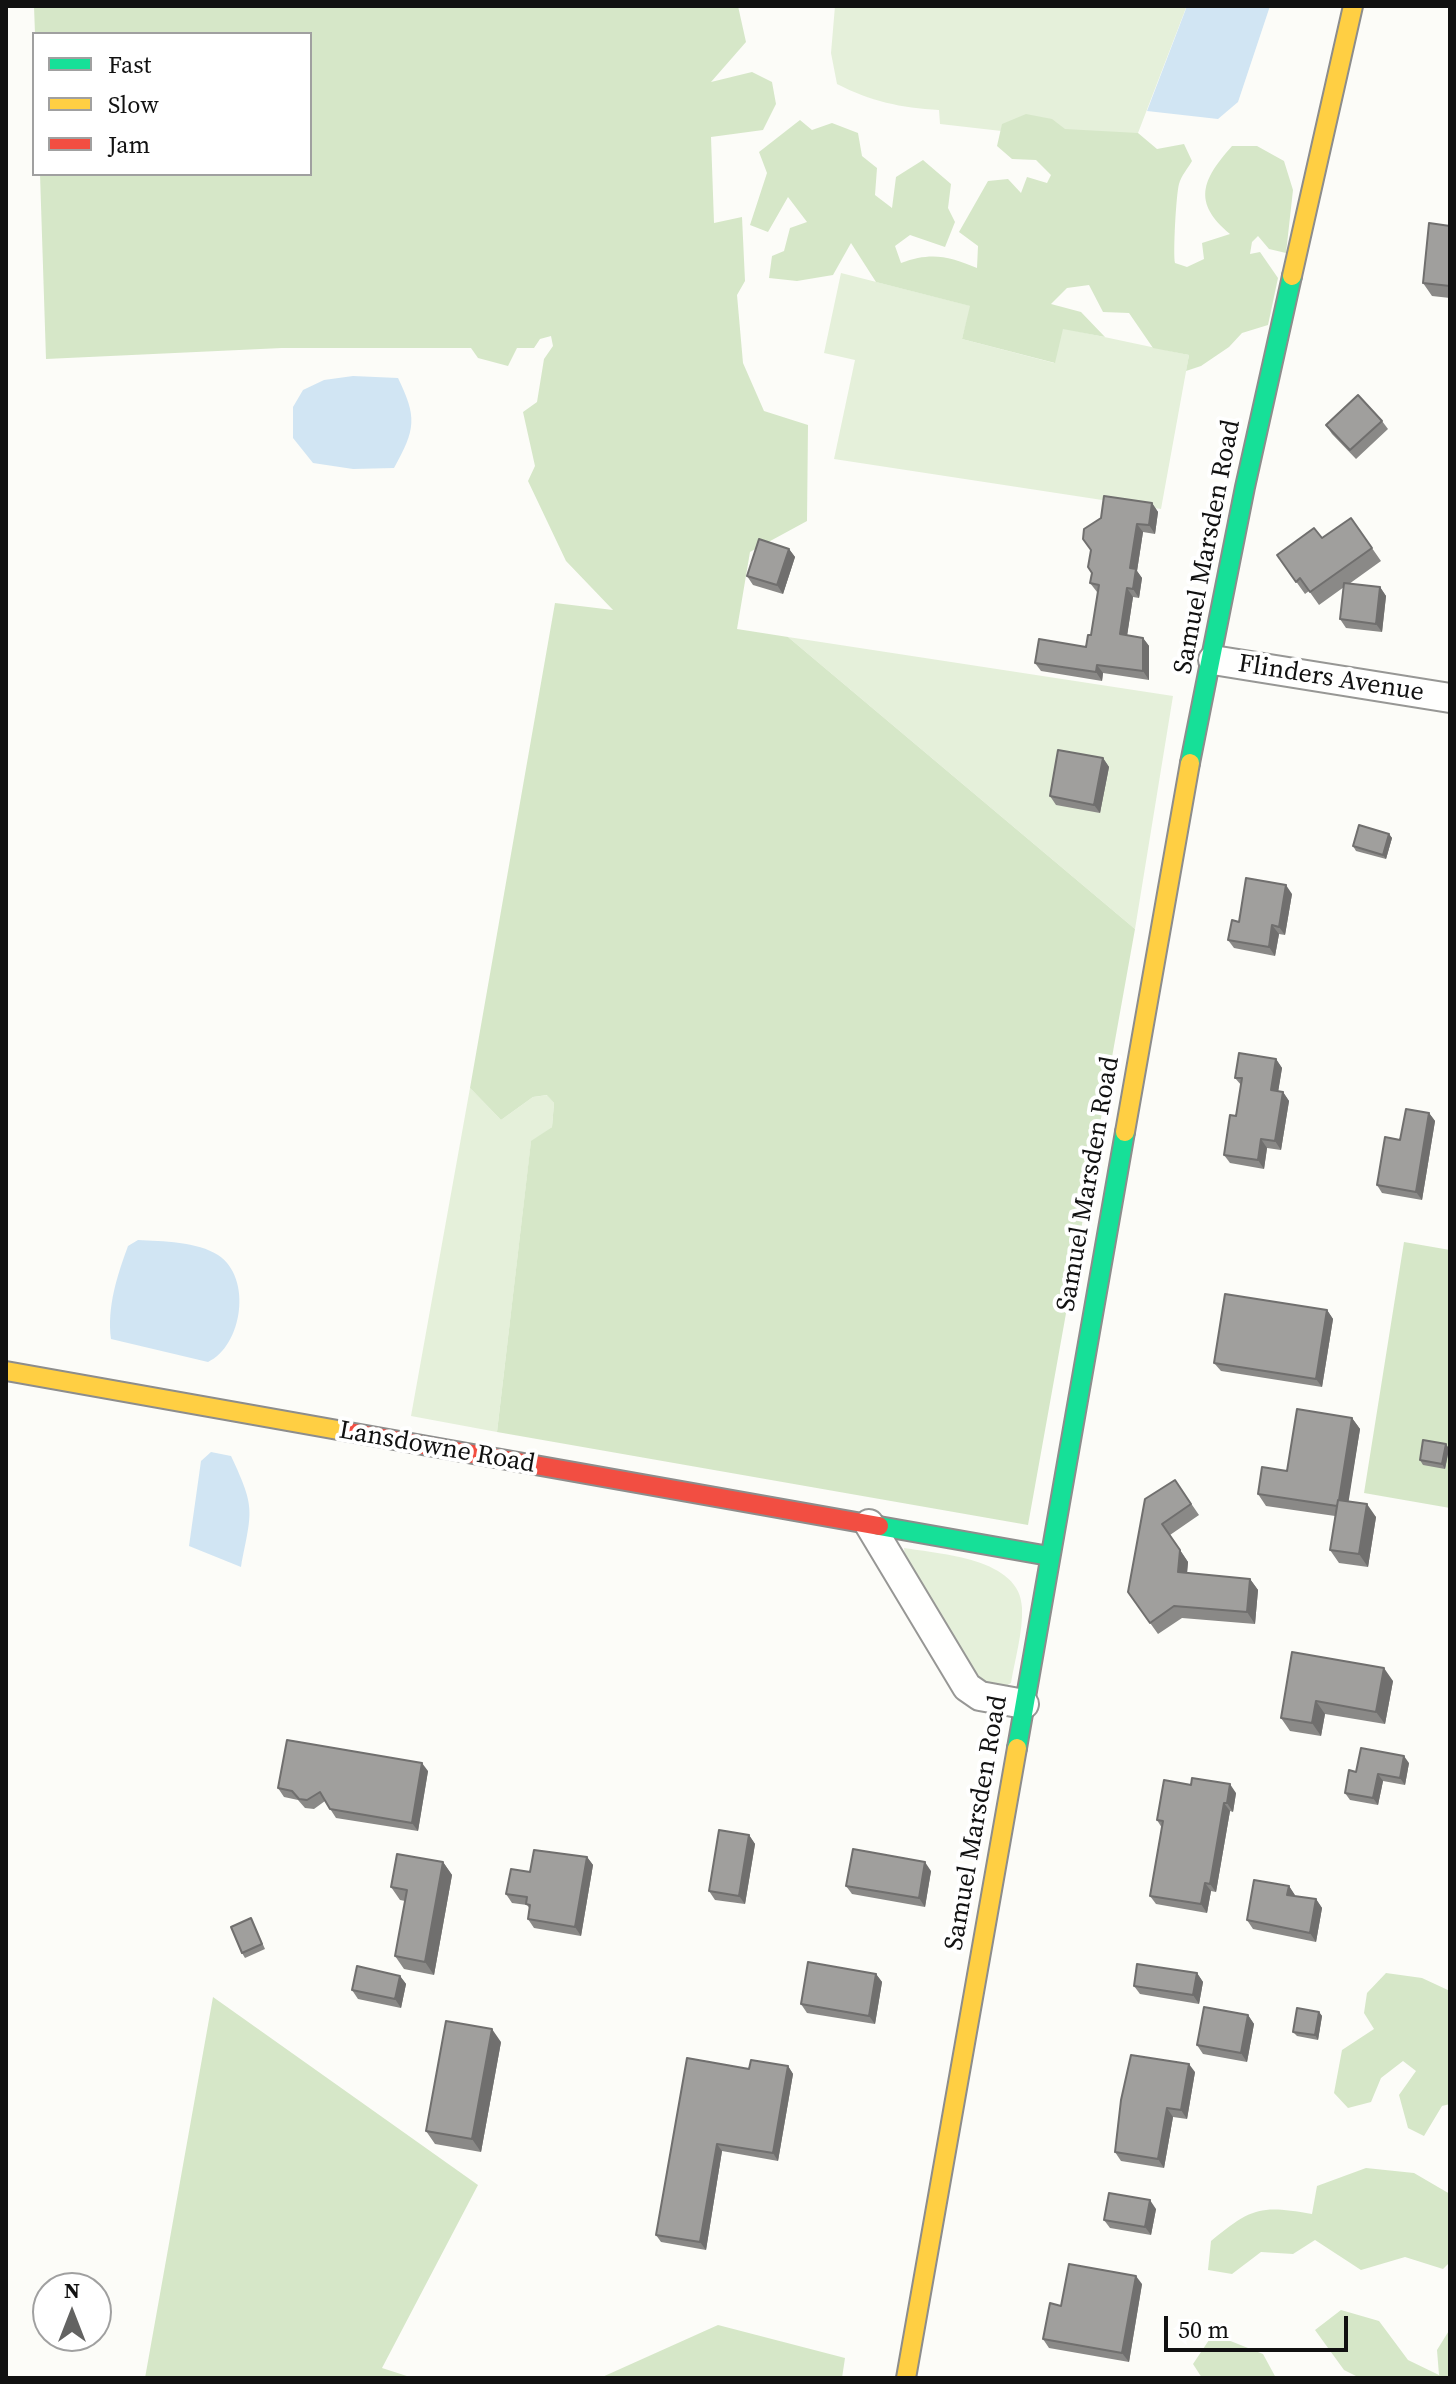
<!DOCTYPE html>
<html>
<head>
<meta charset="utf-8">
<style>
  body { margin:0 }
  #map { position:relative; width:1456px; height:2384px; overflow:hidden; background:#fcfcf8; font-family:"Source Serif 4",serif }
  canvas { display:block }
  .frame { position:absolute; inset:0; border:8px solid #111; pointer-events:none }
  .legend { position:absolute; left:32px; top:32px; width:280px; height:144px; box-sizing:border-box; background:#fff; border:2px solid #a0a0a0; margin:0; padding:10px 14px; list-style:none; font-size:24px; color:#111 }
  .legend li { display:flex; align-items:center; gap:16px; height:40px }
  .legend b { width:40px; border:2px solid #a0a0a0 }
  .north { position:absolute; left:32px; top:2272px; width:80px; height:80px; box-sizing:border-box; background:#fff; border:2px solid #a0a0a0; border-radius:50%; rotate:0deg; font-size:22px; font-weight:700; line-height:32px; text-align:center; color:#111 }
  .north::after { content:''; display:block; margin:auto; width:28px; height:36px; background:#636362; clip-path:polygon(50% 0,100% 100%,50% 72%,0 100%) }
  .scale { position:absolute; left:1164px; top:2316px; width:184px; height:36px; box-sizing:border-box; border:4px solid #111; border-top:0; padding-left:10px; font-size:24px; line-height:28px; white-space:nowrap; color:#111; -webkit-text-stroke:6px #fff; paint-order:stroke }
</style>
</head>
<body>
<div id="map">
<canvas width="1456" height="2384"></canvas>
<div class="frame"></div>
<ul class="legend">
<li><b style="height:10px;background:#16e098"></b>Fast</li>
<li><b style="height:10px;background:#ffcf43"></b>Slow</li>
<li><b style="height:10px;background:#f24e42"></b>Jam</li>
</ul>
<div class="north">N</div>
<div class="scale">50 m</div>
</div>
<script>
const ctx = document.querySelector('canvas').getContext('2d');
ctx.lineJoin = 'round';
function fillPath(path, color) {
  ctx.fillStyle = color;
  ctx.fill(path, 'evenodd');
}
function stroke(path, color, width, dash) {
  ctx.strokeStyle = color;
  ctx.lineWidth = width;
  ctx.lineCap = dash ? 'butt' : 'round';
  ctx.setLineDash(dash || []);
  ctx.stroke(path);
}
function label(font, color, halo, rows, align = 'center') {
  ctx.font = font + ' "Source Serif 4",serif';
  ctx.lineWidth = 8;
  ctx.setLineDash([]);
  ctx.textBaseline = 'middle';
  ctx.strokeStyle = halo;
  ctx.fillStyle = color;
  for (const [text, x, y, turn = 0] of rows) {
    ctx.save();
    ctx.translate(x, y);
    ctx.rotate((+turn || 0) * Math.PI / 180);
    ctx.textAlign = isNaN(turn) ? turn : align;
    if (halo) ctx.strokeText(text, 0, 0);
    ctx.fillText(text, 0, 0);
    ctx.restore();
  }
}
fillPath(new Path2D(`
  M835 6H1170L1186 8 1133 146 940 124 939 110C901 108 870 101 837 84L831 53Z
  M841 273 971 306 962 339 1054 363 1062 328 1189 355 1161 509 834 459 855 360 824 353Z
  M788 637 1173 696 1135 929Z
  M470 1088 501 1120 533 1097 548 1095 554 1103 552 1127 531 1142 497 1432 411 1416Z
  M904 1548C940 1554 1021 1558 1022 1608 1023 1632 1015 1659 1011 1683L1004 1687 981 1686 905 1558Z`), '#e5f0da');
fillPath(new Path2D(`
  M34 6H738L746 42 711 82 752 72 772 82 776 104 763 130 711 137 714 223 742 217 745 281 737 295 743 363 764 411 808 425 807 521 750 552 737 629 788 637 1135 929 1028 1525 497 1432 531 1141 552 1127 554 1103 547 1095 533 1097 501 1120 470 1088 555 603 613 610 566 561 528 481 535 466 523 412 537 402 544 359 553 346 551 336 540 339 534 348H517L508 366 478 358 471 348H282L46 359 40 174H310V34H35Z
  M1026 114 1052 119 1065 129 1138 133 1157 149 1184 144 1192 161C1188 168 1181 176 1179 184 1176 195 1173 254 1175 263L1187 267 1204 259 1202 243 1230 234C1192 202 1202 180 1232 146H1257L1284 161 1293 190 1286 253 1269 249 1258 236 1252 242 1250 254 1260 252 1278 278 1268 325 1242 333 1229 347 1201 366 1186 371 1189 355 1153 348 1129 313 1103 312 1089 285 1067 288 1051 304 1081 312 1105 337 1063 329 1055 363 962 339 970 306 876 282 851 243 833 275 797 281 769 278 772 256 784 251 790 228 807 222 788 197 768 232 750 225 767 173 759 152 800 120 812 130 832 123 858 133 862 156 877 168 875 195 892 208 896 177 923 160 951 184 948 208 955 222 945 247 910 235 895 246 901 263C931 252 948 256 977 268L978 246 959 232 988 181 1008 179 1021 193 1027 177 1047 183 1051 175 1036 160 1012 159 997 146 1002 124Z
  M1404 1242 1450 1250V1508L1364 1493Z
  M1386 1973 1422 1978 1450 1991V2104L1442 2106 1424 2136 1408 2128 1399 2095 1416 2071 1403 2061 1381 2078 1371 2102 1348 2108 1334 2093 1342 2050 1374 2029 1364 2013 1367 1993Z
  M213 1997 478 2185 382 2368 413 2378H145Z
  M1366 2168 1414 2173 1450 2194V2262L1443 2269 1405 2257 1361 2270 1315 2240 1293 2254 1261 2252 1232 2274 1208 2270 1211 2241C1252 2208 1259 2205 1312 2214L1317 2186Z
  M1341 2310 1379 2321 1408 2360 1439 2375 1437 2350 1450 2329V2378H1360L1344 2370 1315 2330Z
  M718 2325 845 2358 842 2378H600Z
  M1213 2334 1263 2354 1276 2378H1202L1193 2364Z`), '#d6e7c8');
fillPath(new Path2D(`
  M1187 6H1270L1238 102 1218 119 1147 111Z
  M353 376 398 378C417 417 416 429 394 468L353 469 313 463 293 438V407L303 390 324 380Z
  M138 1240C162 1241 198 1242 218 1255 253 1278 242 1346 208 1362L111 1339C107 1307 117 1276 128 1246Z
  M211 1452 231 1456C256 1509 252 1510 241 1567L189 1546 201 1461Z`), '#d1e5f3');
const street = new Path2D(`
  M1213 660 1450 698
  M869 1524 967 1687 980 1696 1024 1704`);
const fast = new Path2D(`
  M1190 763 1245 487 1292 276
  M879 1526 1049 1556
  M1017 1748 1125 1132`);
const slow = new Path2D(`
  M1292 276 1353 6
  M1125 1132 1190 763
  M6 1371 349 1432
  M906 2378 1017 1748`);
const jam = new Path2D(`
  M349 1432 879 1526`);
stroke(street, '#979795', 32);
stroke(fast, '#8d8d8c', 22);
stroke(slow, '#8d8d8c', 22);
stroke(jam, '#8d8d8c', 22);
stroke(street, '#fffffe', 28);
stroke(fast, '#16e098', 18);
stroke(slow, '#ffcf43', 18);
stroke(jam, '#f24e42', 18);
fillPath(new Path2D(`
  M1450 226V298L1432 296 1423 283Z
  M1382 421 1388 429 1356 459 1332 434 1326 425Z
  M1152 503 1158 512 1155 534 1143 532 1137 571 1142 578 1139 598 1133 597 1127 635 1143 638 1149 646V680L1103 673 1102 681 1041 671 1035 663 1086 647 1091 635 1098 592H1097L1090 583Z
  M1351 518 1381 561 1349 584 1380 587 1386 596 1382 632 1346 628 1340 619 1344 587 1319 605 1309 591 1305 594 1277 555 1322 538Z
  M789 549 795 557 783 594 753 585 747 576Z
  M1103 758 1109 767 1100 813 1056 805 1050 796Z
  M1389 834 1392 838 1386 859 1356 851 1353 846Z
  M1292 894 1285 935 1279 934 1275 956 1234 948 1228 940 1239 922Z
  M1276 1059 1282 1068 1278 1091 1283 1092 1289 1101 1281 1150 1267 1148 1264 1169 1230 1163 1224 1155 1236 1116 1241 1085 1235 1078Z
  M1429 1113 1435 1121 1422 1200 1382 1193 1377 1185 1400 1140Z
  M1327 1310 1333 1319 1322 1387 1221 1371 1214 1363Z
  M1352 1418 1360 1429 1348 1501 1376 1517 1368 1567 1339 1563 1330 1550 1335 1516 1266 1506 1258 1494Z
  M1446 1444 1449 1449 1445 1469 1423 1465 1420 1460Z
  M1175 1480 1199 1515 1170 1535 1188 1562 1187 1573 1250 1579 1258 1590 1255 1624 1182 1618 1158 1634 1128 1592Z
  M1292 1652 1393 1681 1385 1724 1325 1714 1321 1736 1290 1731 1281 1718Z
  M1409 1763 1405 1785 1383 1781 1378 1805 1350 1800 1345 1793 1356 1772Z
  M428 1771 418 1831 336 1818 325 1801 314 1809 305 1808 298 1800 284 1797 278 1788Z
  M1236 1793 1233 1812 1230 1811 1216 1892 1211 1891 1207 1913 1156 1904 1150 1896 1162 1828 1157 1820Z
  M749 1835 755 1844 745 1904 715 1900 709 1891Z
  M587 1857 593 1865 581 1936 534 1928 528 1919 530 1909 527 1905 512 1903 506 1894 530 1872Z
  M443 1862 452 1875 434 1975 404 1969 395 1956 405 1901 400 1900 391 1887Z
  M931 1871 925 1907 852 1894 846 1886Z
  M1289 1886 1295 1896 1316 1899 1322 1908 1316 1942 1253 1929 1247 1920Z
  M251 1918 265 1949 245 1958 242 1953Z
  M1197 1973 1203 1982 1199 2004 1140 1994 1134 1986Z
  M876 1974 882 1982 875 2024 807 2013 801 2004Z
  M400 1976 406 1984 401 2008 358 1999 352 1990Z
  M1319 2012 1322 2016 1318 2040 1297 2036 1293 2032Z
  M1248 2015 1254 2024 1247 2062 1203 2054 1197 2045Z
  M501 2042 481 2152 435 2144 426 2131Z
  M788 2066 793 2074 778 2161 722 2151 706 2250 661 2242 656 2235 749 2069Z
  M1195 2072 1187 2119 1173 2117 1164 2168 1121 2161 1115 2152Z
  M1156 2209 1151 2235 1110 2228 1104 2220Z
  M1142 2284 1129 2362 1049 2348 1043 2339 1061 2306Z`), '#8a8987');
fillPath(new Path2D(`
  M1152 503 1158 512 1155 534 1149 525Z
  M1137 524 1143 532 1137 571 1142 578 1139 598 1133 589 1130 568Z
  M789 549 795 557 783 594 777 585Z
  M1380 587 1386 596 1382 632 1376 624Z
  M1127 588 1133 597 1126 643 1120 634Z
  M1143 638 1149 646V680L1143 671Z
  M1097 665 1103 673 1102 681 1096 672Z
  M1103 758 1109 767 1100 813 1094 805Z
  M1389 834 1392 838 1386 859 1383 855Z
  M1286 885 1292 894 1285 935 1279 927Z
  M1272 925 1279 934 1275 956 1269 947Z
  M1276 1059 1282 1068 1277 1099 1271 1090Z
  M1283 1092 1289 1101 1281 1150 1275 1141Z
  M1429 1113 1435 1121 1422 1200 1416 1192Z
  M1261 1139 1267 1148 1264 1169 1258 1160Z
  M1327 1310 1333 1319 1322 1387 1316 1379Z
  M1352 1418 1360 1429 1346 1518 1338 1506Z
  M1446 1444 1449 1449 1445 1469 1442 1464Z
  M1367 1504 1376 1517 1368 1567 1359 1554Z
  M1180 1550 1188 1562 1186 1584 1178 1572Z
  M1250 1579 1258 1590 1255 1624 1247 1612Z
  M1384 1668 1393 1681 1385 1724 1376 1712Z
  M1316 1701 1325 1714 1321 1736 1312 1723Z
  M1404 1756 1409 1763 1405 1785 1400 1778Z
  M422 1763 428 1771 418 1831 412 1823Z
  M1378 1774 1383 1781 1378 1805 1373 1798Z
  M1230 1784 1236 1793 1233 1812 1227 1803Z
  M1224 1803 1230 1811 1216 1892 1210 1884Z
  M749 1835 755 1844 745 1904 739 1896Z
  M587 1857 593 1865 581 1936 575 1927Z
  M443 1862 452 1875 434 1975 425 1962Z
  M925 1862 931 1871 925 1907 919 1898Z
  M1205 1883 1211 1891 1207 1913 1201 1904Z
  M1289 1886 1295 1895 1293 1903 1287 1895Z
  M1316 1899 1322 1908 1316 1942 1310 1933Z
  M1197 1973 1203 1982 1199 2004 1193 1995Z
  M876 1974 882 1982 875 2024 869 2016Z
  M400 1976 406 1984 401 2008 395 1999Z
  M1319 2012 1322 2016 1318 2040 1315 2035Z
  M1248 2015 1254 2024 1247 2062 1241 2053Z
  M492 2029 501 2042 481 2152 472 2139Z
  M1189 2064 1195 2072 1187 2119 1181 2110Z
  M788 2066 793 2074 778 2161 773 2153Z
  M1167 2108 1173 2117 1164 2168 1158 2159Z
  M717 2144 722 2151 706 2250 700 2242Z
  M1150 2200 1156 2209 1151 2235 1145 2227Z
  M1136 2276 1142 2284 1129 2362 1122 2353Z`), '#706f6e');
const building = new Path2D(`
  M1429 223 1450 226V286L1423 283Z
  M1358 395 1382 421 1350 450 1326 425Z
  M1104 496 1152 503 1149 525 1137 524 1130 568 1136 569 1133 589 1127 588 1120 634 1143 638V671L1097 665 1096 672 1035 663 1039 639 1086 647 1088 635H1091L1099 585 1090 583 1092 573 1088 567 1091 550 1083 539 1084 529 1101 518Z
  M1351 518 1372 548 1310 592 1300 578 1296 582 1277 555 1314 528 1322 538Z
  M759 539 789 549 777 585 747 576Z
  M1344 583 1380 587 1376 624 1340 619Z
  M1058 750 1103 758 1094 805 1050 796Z
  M1359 825 1389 834 1383 855 1353 846Z
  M1246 878 1286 885 1279 927 1272 925 1269 947 1228 940 1232 920 1239 922Z
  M1239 1053 1276 1059 1271 1090 1283 1092 1275 1141 1261 1139 1258 1160 1224 1155 1230 1115 1236 1116 1242 1078H1235Z
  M1406 1109 1429 1113 1416 1192 1377 1185 1385 1137 1400 1140Z
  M1225 1294 1327 1310 1316 1379 1214 1363Z
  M1297 1409 1352 1418 1339 1500H1338L1337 1506 1258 1494 1262 1467 1287 1471Z
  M1423 1440 1446 1444 1442 1464 1420 1460Z
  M1175 1480 1191 1504 1162 1524 1180 1550 1178 1572 1250 1579 1247 1612 1174 1606 1150 1623 1128 1592 1145 1499Z
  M1338 1500 1367 1504 1359 1554 1330 1550Z
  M1292 1652 1384 1668 1376 1712 1316 1701 1312 1723 1281 1718Z
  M287 1740 422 1763 412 1823 330 1809 320 1792 307 1800 299 1799 292 1791 278 1788Z
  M1361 1748 1404 1756 1400 1778 1378 1774 1373 1798 1345 1793 1349 1770 1356 1772Z
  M1192 1778 1230 1784 1227 1803H1224L1210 1884 1205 1883 1201 1904 1150 1896 1163 1821 1157 1820 1164 1780 1191 1785Z
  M719 1830 749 1835 739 1896 709 1891Z
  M853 1849 925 1862 919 1898 846 1886Z
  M534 1850 587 1857 575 1927 528 1919 530 1905 526 1904 527 1897 506 1894 511 1869 530 1872Z
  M397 1854 443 1862 425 1962 395 1956 407 1890 391 1887Z
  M1254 1880 1289 1886 1287 1895 1316 1899 1310 1933 1247 1920Z
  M251 1918 262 1944 242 1953 231 1927Z
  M808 1962 876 1974 869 2016 801 2004Z
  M1137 1964 1197 1973 1193 1995 1134 1986Z
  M357 1966 400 1976 395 1999 352 1990Z
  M1204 2007 1248 2015 1241 2053 1197 2045Z
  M1297 2008 1319 2012 1315 2035 1293 2032Z
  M446 2021 492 2029 472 2139 426 2131Z
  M1131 2055 1189 2064 1181 2110 1167 2108 1158 2159 1115 2152 1121 2100Z
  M687 2058 749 2069 751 2060 788 2066 773 2153 717 2144 700 2242 656 2235Z
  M1109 2193 1150 2200 1145 2227 1104 2220Z
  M1069 2264 1136 2276 1122 2353 1043 2339 1050 2303 1061 2306Z`);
fillPath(building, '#a09f9d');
stroke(building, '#706f6e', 2);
label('26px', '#111', '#fff', [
  ["Samuel Marsden Road",1208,547,-79],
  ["Flinders Avenue",1331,679,9],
  ["Samuel Marsden Road",1089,1184,-80],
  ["Lansdowne Road",437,1448,10],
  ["Samuel Marsden Road",977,1823,-80]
]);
</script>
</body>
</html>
